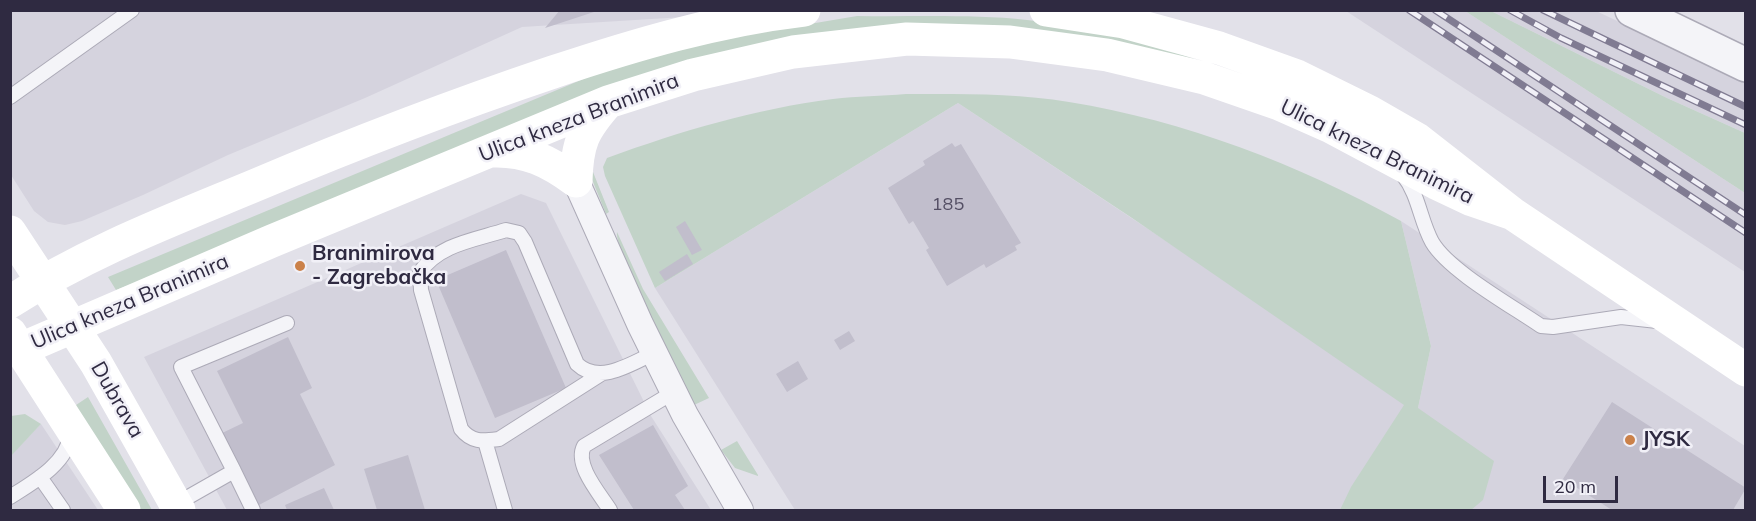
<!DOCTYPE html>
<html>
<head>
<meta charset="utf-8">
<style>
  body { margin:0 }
  #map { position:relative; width:1756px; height:521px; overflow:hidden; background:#e2e1e9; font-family:Mulish,sans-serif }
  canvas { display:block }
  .frame { position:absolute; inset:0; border:12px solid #2f2a41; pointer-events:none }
  .scale { position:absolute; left:1543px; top:476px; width:75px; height:27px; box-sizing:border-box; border:3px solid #2f2a41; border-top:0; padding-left:8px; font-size:18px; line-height:21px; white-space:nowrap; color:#2f2a41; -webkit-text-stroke:4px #f1f0f7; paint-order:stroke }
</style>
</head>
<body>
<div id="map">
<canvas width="1756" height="521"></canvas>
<div class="frame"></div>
<div class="scale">20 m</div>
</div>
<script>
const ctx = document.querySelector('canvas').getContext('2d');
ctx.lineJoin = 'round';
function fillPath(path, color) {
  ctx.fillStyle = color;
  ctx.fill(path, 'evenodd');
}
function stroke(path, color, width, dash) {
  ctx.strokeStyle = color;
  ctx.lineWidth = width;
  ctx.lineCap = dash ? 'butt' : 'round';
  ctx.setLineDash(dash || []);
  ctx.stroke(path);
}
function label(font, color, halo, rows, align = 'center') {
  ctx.font = font + ' Mulish,sans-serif';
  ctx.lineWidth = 5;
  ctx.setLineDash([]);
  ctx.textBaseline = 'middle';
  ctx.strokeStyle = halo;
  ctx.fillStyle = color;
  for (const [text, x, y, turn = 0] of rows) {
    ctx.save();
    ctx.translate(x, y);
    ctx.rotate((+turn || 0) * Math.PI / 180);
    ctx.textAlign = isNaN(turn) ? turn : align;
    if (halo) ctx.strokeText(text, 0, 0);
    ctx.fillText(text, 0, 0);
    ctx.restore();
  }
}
fillPath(new Path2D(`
  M11 11H730L700 16 522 27 365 98 228 155 143 195 82 221 65 225 48 222 34 211 11 175Z
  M1346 11H1465L1745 193V272Z
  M1491 11H1596L1745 81V133L1667 98Z
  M958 103 1418 408 1431 346 1401 221 1745 446V510H795L655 288Z
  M521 194 546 203 651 416 711 510H227L144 357Z
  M41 424 98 510H11L10 456Z`), '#d5d3de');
fillPath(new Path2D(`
  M1465 11H1491L1667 98 1745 133V193Z
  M857 16C913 17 971 14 1027 20 1096 27 1164 45 1227 72L782 40 116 290 108 277 593 75 691 44Z
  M906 94C960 94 1016 93 1069 102 1186 121 1297 164 1401 221L1431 346 1418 408 1494 461 1483 500 1471 510H1340L1351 487 1404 405 1132 218 958 103 655 288 605 176 603 167 607 158C681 131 755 109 833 99 857 96 882 96 906 94Z
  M589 172H593L609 212 606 214Z
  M617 232 643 289 709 398 694 405C681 378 614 252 617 232Z
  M88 397 152 510H140L73 407Z
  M25 414 41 424 11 456V416Z
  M737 441 758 475V476L735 468 721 450Z`), '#c2d3c8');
fillPath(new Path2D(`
  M560 10H597V11L545 28Z
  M952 143 955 147 961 144 1021 243 1015 246 1017 250 986 268 984 264 947 286 926 250 929 248 913 221 909 224 888 188 925 165 923 161Z
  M685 221 702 250 692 255 676 227Z
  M506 250 566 388 495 418 436 280Z
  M687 254 693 264 665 281 659 272Z
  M849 331 855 341 840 350 834 340Z
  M288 337 312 388 300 394 335 465 257 506 218 435 243 423 217 371Z
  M798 361 808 379 787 392 776 374Z
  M1612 402 1746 488 1733 510H1612L1563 479Z
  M653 425 688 486 675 495 685 510H634L599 455Z
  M408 455 425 510H377L364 469Z
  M324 488 334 510H287L285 505Z`), '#c1becc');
const service = new Path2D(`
  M10 97 132 10
  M1403 175C1419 195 1420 220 1432 242 1449 271 1512 306 1541 326L1553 327 1621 317 1657 321
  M601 374 499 439C483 441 472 443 461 429L421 290 420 272C439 244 475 240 506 230L519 233 525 242 577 364C599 385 631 364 654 353
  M485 441 505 510
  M234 471 253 510
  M40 477 63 510
  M10 497C32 483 68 463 70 435
  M176 504 234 471 181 367 287 323
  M610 510C600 494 574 465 584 446L674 392`);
const minor = new Path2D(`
  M576 181 640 324 685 415 740 510`);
const tertiary = new Path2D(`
  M1632 10 1746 65`);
stroke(service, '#acaab7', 16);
stroke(minor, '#acaab7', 28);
stroke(tertiary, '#acaab7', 36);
stroke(service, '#f4f4f8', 14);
stroke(minor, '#f4f4f8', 26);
stroke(tertiary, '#f4f4f8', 33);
stroke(new Path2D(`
  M1046 10 1124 22 1219 48 1297 76 1370 112 1417 139 1513 214 1746 370
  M493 151C526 150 549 161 576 181
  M576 181C577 143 583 130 608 102
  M10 232 96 363 179 510
  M10 302C87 252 172 220 256 185 353 144 452 106 553 72 634 45 718 20 804 10
  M10 333 124 510
  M21 349 272 241 608 102 693 75 793 52 907 39 1010 42 1107 55 1204 78 1279 104 1331 127 1436 183 1472 200 1513 214`), '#fff', 33);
const rail = new Path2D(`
  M1409 10 1746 233
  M1435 10 1746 215
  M1510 10 1561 38 1746 125
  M1543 10 1746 107`);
stroke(rail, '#807b92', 7);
stroke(rail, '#f1f0f7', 4.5, [14]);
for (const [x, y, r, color] of [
  [300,266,6,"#cb8149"],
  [1630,440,6,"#cb8149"]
]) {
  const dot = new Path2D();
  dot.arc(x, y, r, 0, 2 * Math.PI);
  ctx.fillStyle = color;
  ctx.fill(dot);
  stroke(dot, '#f1f0f7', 2);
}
label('18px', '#544f64', null, [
  ["185",948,205]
]);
label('21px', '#2f2a41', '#f1f0f7', [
  ["Ulica kneza Branimira",579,118,-21],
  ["Ulica kneza Branimira",1377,152,26],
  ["Ulica kneza Branimira",130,302,-23],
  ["Dubrava",117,400,60]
]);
label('bold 21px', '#2f2a41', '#f1f0f7', [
  ["Branimirova",312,254],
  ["- Zagrebačka",312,278],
  ["JYSK",1642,440]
], 'left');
</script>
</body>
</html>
